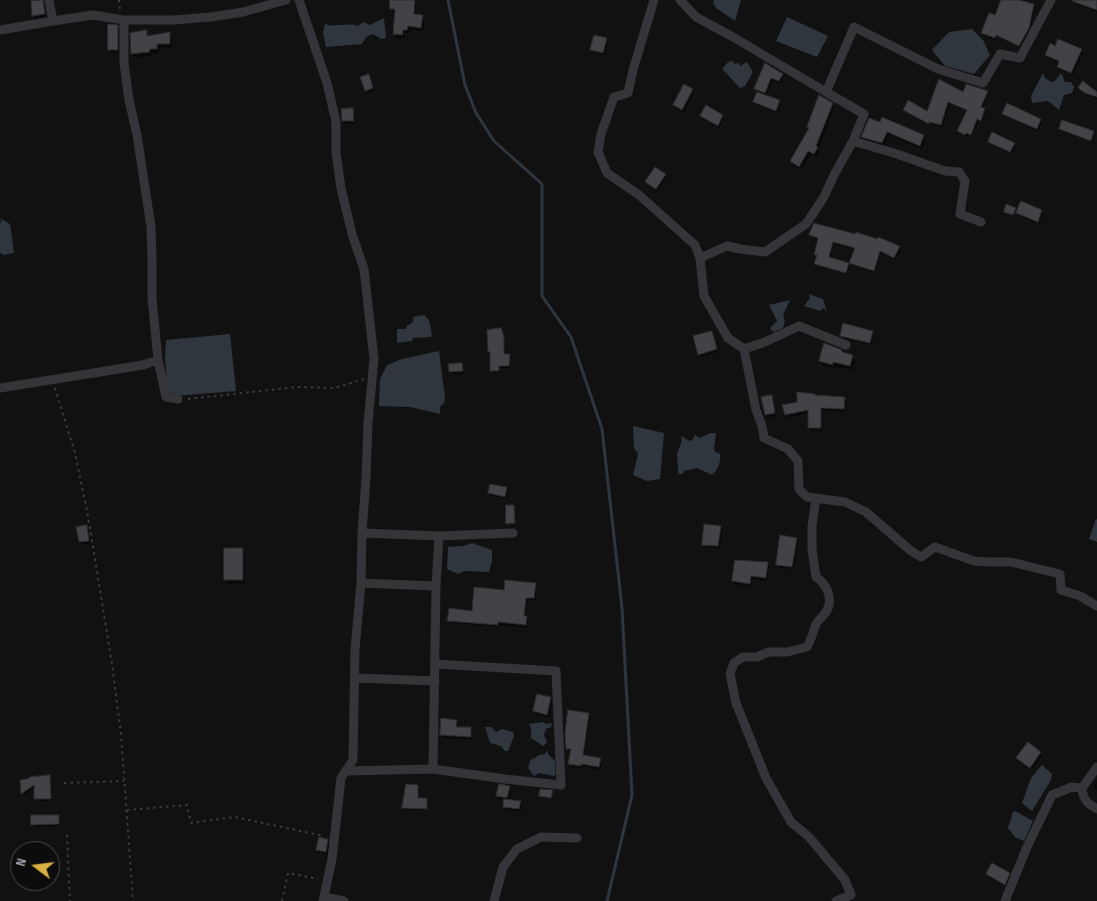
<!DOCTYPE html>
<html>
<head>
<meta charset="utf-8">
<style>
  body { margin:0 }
  #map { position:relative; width:1097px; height:901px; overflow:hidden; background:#111112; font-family:"Sofia Sans Condensed",sans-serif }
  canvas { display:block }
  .north { position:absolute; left:10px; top:841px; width:50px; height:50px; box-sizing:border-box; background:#0c0c0d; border:1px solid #494a4f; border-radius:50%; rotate:285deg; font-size:14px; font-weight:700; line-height:20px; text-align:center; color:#a4a7b1 }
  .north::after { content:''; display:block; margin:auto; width:18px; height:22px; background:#d9b142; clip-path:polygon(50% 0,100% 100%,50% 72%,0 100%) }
</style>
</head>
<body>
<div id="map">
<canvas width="1097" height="901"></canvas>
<div class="north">N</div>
</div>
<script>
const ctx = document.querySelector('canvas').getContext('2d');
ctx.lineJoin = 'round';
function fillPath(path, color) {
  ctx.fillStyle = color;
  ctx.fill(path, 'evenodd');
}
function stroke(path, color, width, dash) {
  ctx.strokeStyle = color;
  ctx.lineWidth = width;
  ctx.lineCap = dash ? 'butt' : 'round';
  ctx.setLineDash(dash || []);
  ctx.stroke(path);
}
fillPath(new Path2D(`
  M714 0H741L735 21 716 8 713 3Z
  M787 17 828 36 817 57 776 41Z
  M384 18 386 38 381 39 373 34 366 37 362 44 326 47 323 32 325 24C336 28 347 22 358 26L363 22 370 25Z
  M972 29 983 40 990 55 974 74 945 66 932 50 949 32Z
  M734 61V64L739 63 740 66 747 62 753 72 745 86 740 88C733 82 729 75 722 69L728 62Z
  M1043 73 1045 78 1051 82 1055 81 1061 73 1065 82H1071L1074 87 1072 93 1064 95 1059 110 1048 101 1032 103 1031 96Z
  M0 218 10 224 14 253 3 255 0 252V223L2 222Z
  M809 294 823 299 827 312 824 308 820 311 804 306 810 298Z
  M790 300 783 315 785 321 783 328 773 332 770 328 777 321 769 305Z
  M424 315 429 320 432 334 431 337 413 338 412 341 397 343V329H406L407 326 413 322V317Z
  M230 334 236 391 174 396 167 389 165 357 166 340Z
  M439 351 445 398 444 403 440 407V414L410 407 379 406 380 379 387 365 402 359Z
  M633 426 664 433 660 479 647 481 633 475 638 454 634 448Z
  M711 433H716L714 449 715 452 720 454C721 463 718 469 712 475L697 468 684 471 683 474H678C679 467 677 463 677 456 677 448 683 446 681 436L690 441 693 439 695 435 699 438Z
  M1096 519 1097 520V542L1089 539Z
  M472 543 492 550V561L489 572 464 571 458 574 447 569 448 547 463 546Z
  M543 722 546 724 552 723 551 727 546 729 544 735 547 742 543 746 531 738V729L529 724Z
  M485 727H491L496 732 502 729 513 732 514 736 508 751H505L501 746 490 743Z
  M547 750 548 754 555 761V771L556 773 554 776 539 773 534 776 528 768 531 759H533L539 755 545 754Z
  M1042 765 1052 774 1051 780 1032 811 1022 803 1031 778Z
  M1015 811 1033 821 1024 841 1015 837 1008 828 1013 812Z`), '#30363d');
fillPath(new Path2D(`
  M391 0H416V15L422 16 425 20 423 31 410 29 409 34 405 33V38H397L395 34 396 13H394L392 9Z
  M1002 0H1016L1033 5 1035 8 1029 31 1021 48 997 36 996 40 984 36 983 33 996 17Z
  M1078 0H1097V12L1079 5Z
  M42 1 46 17 35 19 34 16Z
  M117 26 119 29V53H111L110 50Z
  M146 32 149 37 169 34 172 38V48H159V53H152L151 56 134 58 132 54V34Z
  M606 39 608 42 605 55 593 52 592 50Z
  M1056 47 1081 50 1083 53 1073 75 1060 70 1058 67 1060 63 1048 57 1046 54Z
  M765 65 782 74 783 77 781 83 773 80 766 96 779 101 781 104 778 113 757 105 755 102 758 92 756 89Z
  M370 78 374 91 368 93 366 90Z
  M1079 88 1096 92 1097 91V99L1087 95Z
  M692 90 694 93 684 112 676 108 674 105Z
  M987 92 988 94 983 108 986 112 982 122 979 121 972 136 968 135 967 137 960 134 958 131 967 111 950 103 942 127 931 124 930 125 906 112 904 110 928 112 964 94Z
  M832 104 834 108 818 150 819 152 816 157 811 154 802 170 793 165 791 161 810 130 808 126Z
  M706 107 723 116 724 119 719 128 703 119 701 116Z
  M352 110 355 124H345L343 121Z
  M1003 114 1040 120 1042 123 1038 131 1005 116Z
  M870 120 923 136 925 140 922 149 889 135 884 146 865 141 863 137Z
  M1060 129 1093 132 1095 134 1092 142 1061 131Z
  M989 141 1014 144 1015 147 1012 154 991 144Z
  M665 174 667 177 657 191 647 182Z
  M1042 211 1043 214 1039 224 1019 216 1018 213Z
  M810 235 899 247 901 250 895 260 881 253 875 273 852 265 851 263 855 249 834 244 830 259 848 264 850 267 847 274 817 266 816 264 817 258 815 255 819 240 812 237Z
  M502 331 504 340 505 355H509L510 357V368H500L499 373 492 372 489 351Z
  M712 332 718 352 700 357 699 354Z
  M872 332 874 335 871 345 843 338 841 335Z
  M852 356 855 361 853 370 836 367 835 369 823 366 820 361Z
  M462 364 464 374H452L450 371Z
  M771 396 776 416 768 418 766 415Z
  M815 397 844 399 846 401 845 412 822 410V430H810L809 427V413L787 418 784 406Z
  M506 488 508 491 507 499 491 496 489 493Z
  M86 526 90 543 82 545 80 542Z
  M720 527 722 530 720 549 705 547 703 544Z
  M796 539 798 542 794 569 779 568 778 565Z
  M242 549 245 554V584H228L225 579Z
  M767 563 769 566 767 581 752 579 751 586 735 584 733 581Z
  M535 584 537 587 535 601 527 600 525 617 528 620 527 628 499 625V627L450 623 448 621 474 613 505 591Z
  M550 698 552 701 549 717 536 714 534 711Z
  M589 714 590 717 584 756 600 760 602 762 600 770 582 766V768L571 767 570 764 572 751H568L567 748Z
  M456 721 458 728H470L472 731V740L443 738 441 735Z
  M1040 753 1042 756 1032 770 1018 758Z
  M49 776 52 801H37L36 787 24 795 21 781Z
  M1097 780V791L1093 787Z
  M418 786 419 799 426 800 427 810H405L403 808Z
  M509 787 511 790 509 801 520 802 522 805 521 812 506 810 505 807 506 800 499 799 497 796Z
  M58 816 60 826 34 827 33 825Z
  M327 840 329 843 328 855 320 853 318 850Z
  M987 874H1009L1011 877 1007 887 989 877Z`), '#0007');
stroke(new Path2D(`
  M448 0 465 85 476 113 494 141 542 184V296L571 337 602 429 622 608 632 795 607 901`), '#30363d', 3);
const building = new Path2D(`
  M41 0H43L45 14 32 16 31 1Z
  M390 0H415L414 14 423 15 421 28 408 26 407 30H403V35L393 34 395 9H390Z
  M1001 0H1019L1034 4 1029 28 1019 46 996 35 995 38 981 33 989 13 995 15Z
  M1073 0H1097V10L1072 1Z
  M108 24 118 25V50H108Z
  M147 30V36L170 32V44H157V49H150L149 52 131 54 130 33Z
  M594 35 607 38 603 53 590 50Z
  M1058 39 1082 49 1071 73 1057 67 1059 61 1045 55 1050 43 1055 46Z
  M765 63 783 74 779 81 771 78 765 93 754 89Z
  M369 74 373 88 365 91 360 77Z
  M939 79 963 92 966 84 988 91 981 107 985 108 981 121 977 119 971 135 966 133 965 135 957 131 967 110 948 102 941 125 929 122V124L903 110 908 100 927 111Z
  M1083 81 1097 92V97L1085 93 1078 88Z
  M684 84 693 89 682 110 673 105Z
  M757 92 780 100 776 111 753 102Z
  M819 95 833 103 816 146 818 147 814 154 808 151 799 167 790 161 809 128 807 127Z
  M1007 103 1041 119 1037 129 1002 114Z
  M706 105 723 115 718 126 700 116Z
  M353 108 354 121H342L341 109Z
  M882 117 924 135 920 146 887 132 882 143 861 137 869 118 880 122Z
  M1062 120 1094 131 1091 141 1059 129Z
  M992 132 1015 143 1010 152 988 142Z
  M655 167 666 174 656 189 645 182Z
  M1021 201 1042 210 1038 222 1016 213Z
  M1006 204 1016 208 1013 215 1004 212Z
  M814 223 855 234 856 232 877 239 878 237 900 246 894 258 880 251 874 271 849 263 855 248 833 242 829 257 849 263 846 273 814 264 817 255H814L818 238 809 235Z
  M843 323 873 331 870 343 840 336Z
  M501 328 504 337V354H510L509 366H499V371H490V352H488L487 330Z
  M712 331 717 349 698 355 693 336Z
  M824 343 842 350V352L853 355 850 366 833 362V365L819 361Z
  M462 363 463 371 449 372 448 364Z
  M797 392 815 394V395L845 397 844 409 821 408V428H808V410L785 415 782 405 797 402Z
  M772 395 775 413 765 415 761 397Z
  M490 484 507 487 505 497 488 493Z
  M506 505H514L515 523 506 524Z
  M704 524 721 526 718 546 702 545Z
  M87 525 89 541 79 542 76 527Z
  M780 535 797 538 792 567 776 565Z
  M224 548H243V580H224Z
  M735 560 768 562 766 578 751 576 750 584 732 581Z
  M505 580 536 583 534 598H526L524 616H527L526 625 498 622V625L447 621 449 608 472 611 474 587 504 590Z
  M537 694 551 697 547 715 533 711Z
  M568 710 589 713 583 755 601 758 599 767 581 764V766L568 764 571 749H566L565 734Z
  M441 718 457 720 456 727H471V737L440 735Z
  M1028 742 1041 752 1030 768 1016 758Z
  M50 775 51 799H34V785L21 794 20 780 27 779 30 777Z
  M406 784 418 785V798H427V809L402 808Z
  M499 784 510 786 507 798 496 796Z
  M540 789 553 790 551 798 539 796Z
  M504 799 521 801 519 809 503 807Z
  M31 815H59V824L31 825Z
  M319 837 328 839 326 852 316 850Z
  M992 863 1010 873 1005 885 986 874Z`);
fillPath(building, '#434347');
stroke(building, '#2b2b2e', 1);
stroke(new Path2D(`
  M119 0 120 10
  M55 388 75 453 88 516 112 664 121 734 133 901
  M188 399 297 387 334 388 364 379
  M64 783 124 781
  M127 810 187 805 191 823 235 817 324 836
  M67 835 70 901
  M282 901 288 873 318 879`), '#3b3c3f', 2, [2.5, 4]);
stroke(new Path2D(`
  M49 0 53 21 93 15 124 20H174L211 17 243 12 286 0
  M299 0 327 83 336 122V152L341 188 352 234 364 269 374 359 368 423 366 478 362 533 361 583 355 649 353 760 341 778 332 859 323 901
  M654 0 633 70 628 93 614 97 601 134 598 152 607 173 639 195 695 245 700 258 704 296 728 338 744 349 765 342 799 326 846 345
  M680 0 696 17 733 37 826 92
  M0 30 53 21
  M853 141 894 153 945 171 959 172 965 181 960 214 981 222
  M700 258 727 246 740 249 765 252 806 224 824 197 834 175 853 141 864 114 826 92 854 27 938 69 983 83 1000 54 1020 58 1051 0
  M744 349 756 410 762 426 764 438 788 449 798 461 799 489 807 497 845 502 866 512 911 551 921 557 935 547 974 561 989 562H1011L1060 574 1061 590 1080 596 1097 606
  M158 360 166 397 178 399
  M0 388 143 365 158 360 152 298V259L151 227 137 135 129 100 124 63V20
  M816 498 812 526V549L816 577C827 584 834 600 826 612 823 617 818 620 816 624 813 632 811 640 807 647L787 652H769L757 657H743L734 663 730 674 736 703 766 778 791 822 809 837 845 880 851 895 836 901
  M362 533 439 536 513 533
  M361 583 436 586
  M355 678 435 681
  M433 769 436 586 439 536
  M346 771 433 769 505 779 561 785 556 671 435 664
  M1082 788C1083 800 1087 803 1097 809
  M324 897 344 901
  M494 901 503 867 517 849 541 837 577 838
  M1005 901 1027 847 1052 795 1072 787 1082 788 1097 767`), '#353539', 9);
</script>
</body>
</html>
